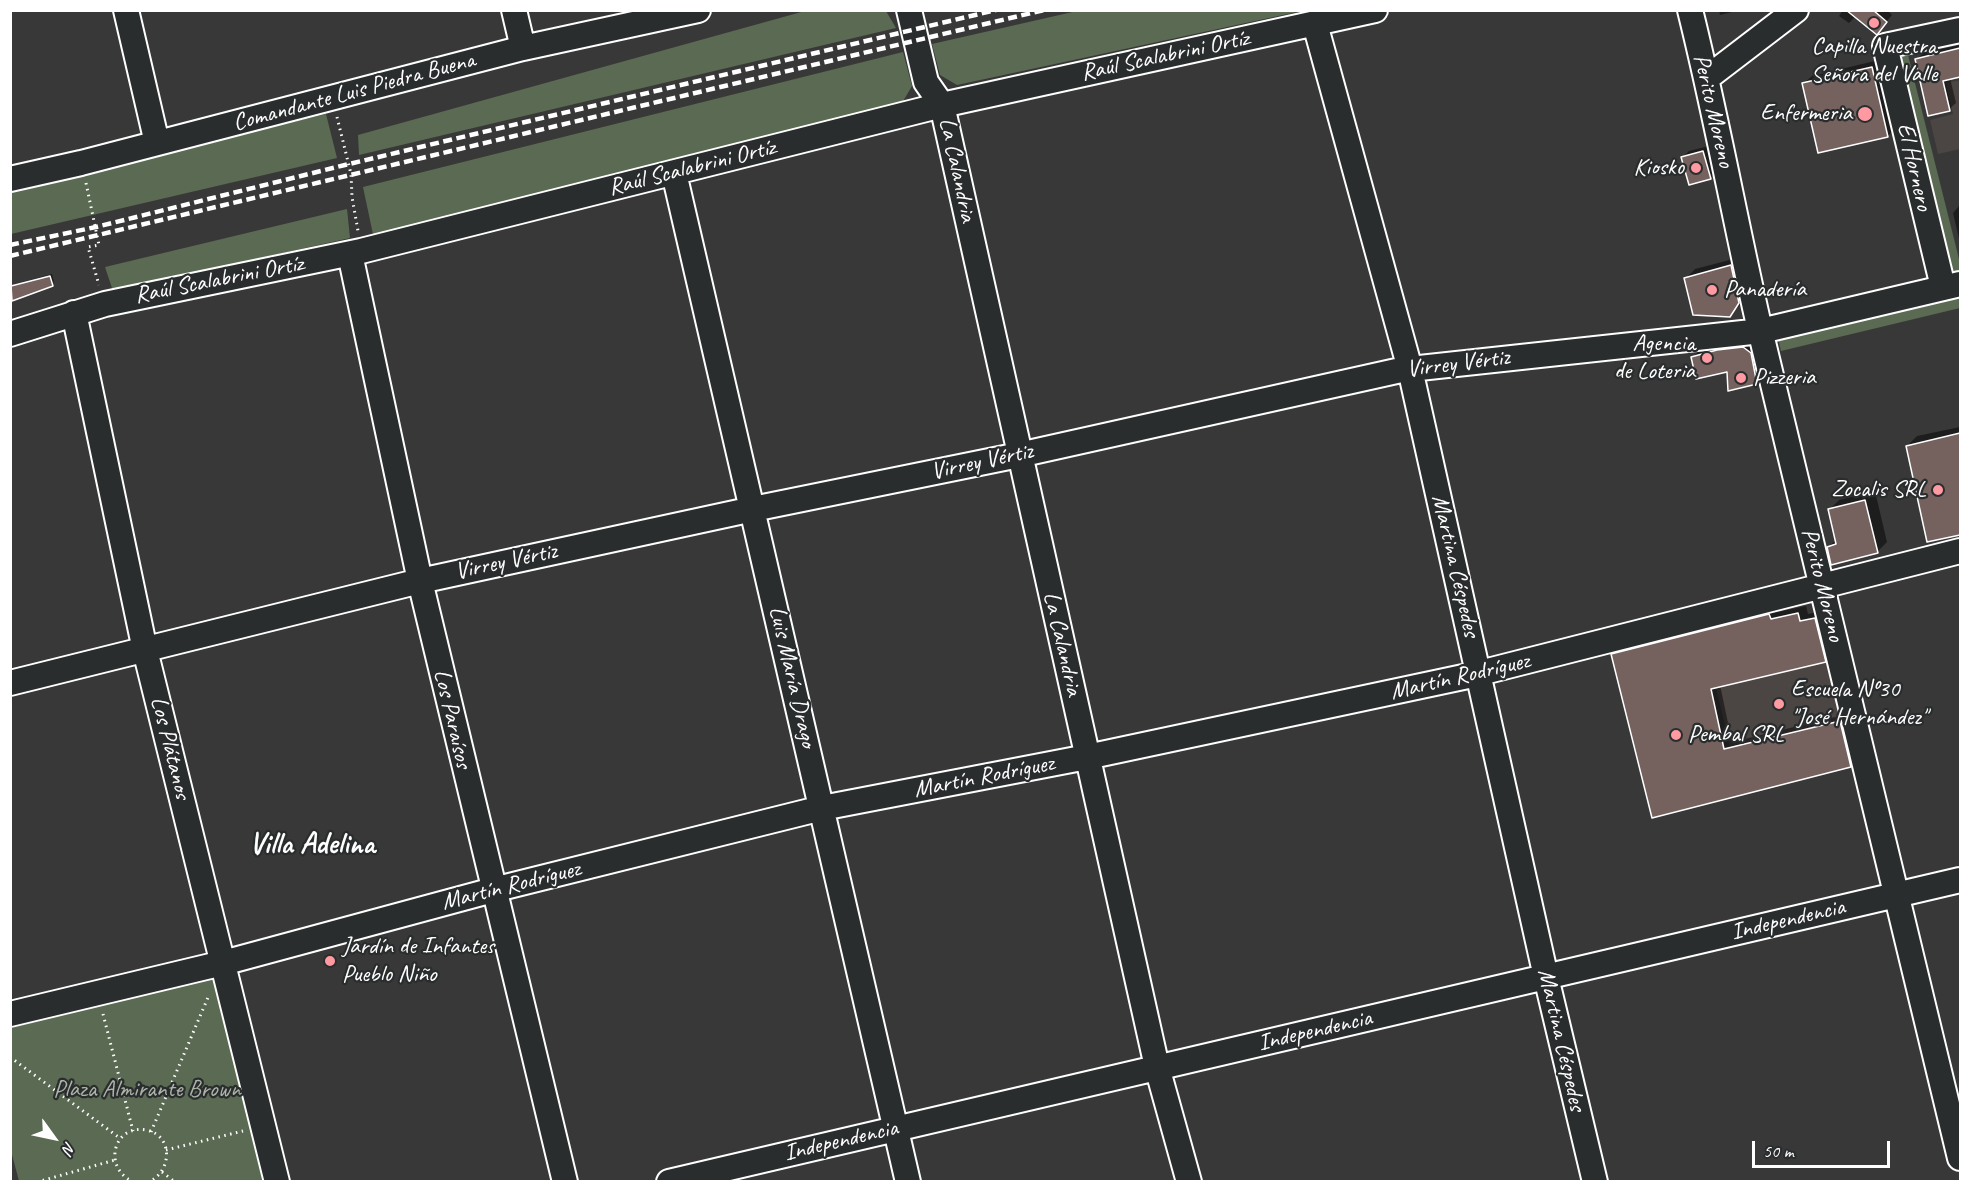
<!DOCTYPE html>
<html>
<head>
<meta charset="utf-8">
<style>
  body { margin:0 }
  #map { position:relative; width:1971px; height:1192px; overflow:hidden; background:#393838; font-family:Caveat,sans-serif }
  canvas { display:block }
  .frame { position:absolute; inset:0; border:12px solid #fff; pointer-events:none }
  .north { position:absolute; left:24px; top:1108px; width:60px; height:60px; -webkit-text-stroke:4px #2a2d2e; paint-order:stroke; rotate:123deg; font-size:16px; font-weight:700; line-height:24px; text-align:center; color:#fff }
  .north::after { content:''; display:block; margin:auto; width:21px; height:27px; background:#fff; clip-path:polygon(50% 0,100% 100%,50% 72%,0 100%) }
  .scale { position:absolute; left:1752px; top:1141px; width:138px; height:27px; box-sizing:border-box; border:3px solid #fff; border-top:0; padding-left:8px; font-size:18px; line-height:21px; white-space:nowrap; color:#fff; -webkit-text-stroke:4px #2a2d2e; paint-order:stroke }
</style>
</head>
<body>
<div id="map">
<canvas width="1971" height="1192"></canvas>
<div class="frame"></div>
<div class="north">N</div>
<div class="scale">50 m</div>
</div>
<script>
const ctx = document.querySelector('canvas').getContext('2d');
ctx.lineJoin = 'round';
function fillPath(path, color) {
  ctx.fillStyle = color;
  ctx.fill(path, 'evenodd');
}
function stroke(path, color, width, dash) {
  ctx.strokeStyle = color;
  ctx.lineWidth = width;
  ctx.lineCap = dash ? 'butt' : 'round';
  ctx.setLineDash(dash || []);
  ctx.stroke(path);
}
function label(font, color, halo, rows, align = 'center') {
  ctx.font = font + ' Caveat,sans-serif';
  ctx.lineWidth = 4.5;
  ctx.setLineDash([]);
  ctx.textBaseline = 'middle';
  ctx.strokeStyle = halo;
  ctx.fillStyle = color;
  for (const [text, x, y, turn = 0] of rows) {
    ctx.save();
    ctx.translate(x, y);
    ctx.rotate((+turn || 0) * Math.PI / 180);
    ctx.textAlign = isNaN(turn) ? turn : align;
    if (halo) ctx.strokeText(text, 0, 0);
    ctx.fillText(text, 0, 0);
    ctx.restore();
  }
}
fillPath(new Path2D(`
  M1960 80V149L1938 154 1930 120 1953 114 1946 83Z
  M1828 662 1842 721 1730 746 1716 688Z`), '#4b4544');
fillPath(new Path2D(`
  M805 11H886L896 28 359 155 358 135Z
  M1297 11V12L957 85 940 75 932 44 1077 11Z
  M1960 38V43L1908 55 1960 263V276L1952 278 1898 54Z
  M903 52 912 86 902 103 374 239 363 187Z
  M326 114 337 158 11 234 10 190Z
  M347 209 350 238 113 291 105 267Z
  M1960 296V308L1781 351 1778 338Z
  M215 978 264 1181H19L10 1147V1028Z`), '#5b6a52');
fillPath(new Path2D(`
  M1719 10H1740L1720 15Z
  M1843 10H1887L1892 15 1883 26 1856 16 1849 23 1839 16Z
  M1960 45V75L1950 78 1956 103 1949 109 1917 60 1923 53Z
  M1879 60 1896 128 1888 136 1804 83 1812 76Z
  M1709 146 1716 172 1710 178 1683 157 1689 151Z
  M1959 206H1960V243L1953 213Z
  M1741 257 1748 292 1740 305 1730 315 1685 279 1695 269Z
  M52 274 54 282 52 285 12 286 15 284Z
  M1750 342 1757 346 1762 376 1756 383 1693 357 1699 351 1725 344Z
  M1960 427V533L1928 541 1907 446 1917 436Z
  M1875 491 1887 542 1878 551 1828 547 1837 539 1829 510 1839 500Z
  M1806 606 1808 614 1823 611 1833 653 1825 661 1720 685 1732 742 1848 714 1858 758 1851 766 1653 816 1612 655 1620 647 1777 607 1778 612Z`), '#0007');
const building = new Path2D(`
  M1846 10H1873L1887 22 1877 35Z
  M1960 48V77L1943 81 1950 111 1928 116 1915 59Z
  M1872 67 1888 137 1818 153 1802 83Z
  M1703 151 1711 179 1689 185 1681 157Z
  M1731 265 1739 303 1730 317 1693 315 1684 278Z
  M50 276 53 286 12 301 11 286Z
  M1743 347 1751 353 1757 384 1728 391 1727 372 1696 379 1691 357 1717 350Z
  M1960 433V535L1927 542 1906 446Z
  M1865 500 1878 553 1831 565 1827 547 1836 544 1828 509Z
  M1798 613 1800 621 1815 618 1826 662 1711 689 1724 749 1840 721 1851 767 1652 818 1611 654 1769 614 1771 619Z`);
fillPath(building, '#75625f');
stroke(building, '#fff', 1.5);
const minor = new Path2D(`
  M126 10 157 143
  M514 10 523 48
  M909 10 926 82 942 105 1157 1067 1189 1182
  M1690 10C1717 118 1736 227 1761 334 1826 609 1896 883 1960 1158
  M1315 24 1410 369 1546 977 1595 1182
  M1707 78 1796 10
  M674 173 908 1182
  M10 179 81 163 523 48 698 10
  M350 254 420 581 565 1182
  M1943 287 1885 46 1960 30
  M74 313 145 650 277 1182
  M10 334 105 304 361 251 942 105 1375 10
  M10 683 420 581 753 509 1019 455 1401 370 1761 331 1960 284
  M10 1014 223 963 493 890 822 808 1087 757 1468 676 1960 551
  M669 1182 1960 880`);
stroke(minor, '#fff', 28);
stroke(new Path2D(`
  M337 117 351 174 352 197 358 231
  M86 183 99 245 88 247 99 285
  M103 1014 133 1131
  M10 1057 121 1139
  M151 1132 209 995
  M166 1150 243 1131
  M162 1172 175 1182
  M37 1182 115 1160
  M134 1182C102 1169 113 1124 146 1130 174 1135 172 1173 148 1182`), '#fff', 3, [1.5, 4.5]);
stroke(minor, '#2a2d2e', 24);
stroke(new Path2D(`
  M10 245 96 227 349 164 996 10
  M10 256 1044 10`), '#fff', 4.5, [9, 4.5]);
for (const [x, y, r, color] of [
  [1874,23,6,"#ff9aa2"],
  [1865,114,8,"#ff9aa2"],
  [1696,168,6,"#ff9aa2"],
  [1712,290,6,"#ff9aa2"],
  [1707,358,6,"#ff9aa2"],
  [1741,378,6,"#ff9aa2"],
  [1938,490,6,"#ff9aa2"],
  [1779,704,6,"#ff9aa2"],
  [1676,735,6,"#ff9aa2"],
  [330,961,6,"#ff9aa2"]
]) {
  const dot = new Path2D();
  dot.arc(x, y, r, 0, 2 * Math.PI);
  ctx.fillStyle = color;
  ctx.fill(dot);
  stroke(dot, '#2a2d2e', 2);
}
label('24px', '#fff', '#2a2d2e', [
  ["Capilla Nuestra",1874,47,"center"],
  ["Señora del Valle",1874,75,"center"],
  ["Enfermeria",1852,114,"right"],
  ["Kiosko",1684,168,"right"],
  ["Panadería",1724,290],
  ["Agencia",1695,344,"right"],
  ["de Loteria",1695,372,"right"],
  ["Pizzeria",1753,378],
  ["Zocalis SRL",1926,490,"right"],
  ["Escuela Nº30",1791,690],
  ["\"José Hernández\"",1791,718],
  ["Pembal SRL",1688,735],
  ["Jardín de Infantes",342,947],
  ["Pueblo Niño",342,975]
], 'left');
label('24px', '#fff', '#2a2d2e', [
  ["Raúl Scalabrini Ortíz",1165,56,-12],
  ["Comandante Luis Piedra Buena",354,92,-15],
  ["Perito Moreno",1713,111,77],
  ["El Hornero",1914,167,77],
  ["Raúl Scalabrini Ortíz",692,168,-14],
  ["La Calandria",957,170,78],
  ["Raúl Scalabrini Ortíz",219,280,-11],
  ["Virrey Vértiz",1458,364,-7],
  ["Virrey Vértiz",982,462,-12],
  ["Virrey Vértiz",506,562,-12],
  ["Martina Céspedes",1455,566,77],
  ["Perito Moreno",1822,585,76],
  ["La Calandria",1062,644,77],
  ["Luis María Drago",792,677,77],
  ["Martín Rodríguez",1460,677,-13],
  ["Los Paraísos",452,719,77],
  ["Los Plátanos",170,748,76],
  ["Martín Rodríguez",984,777,-11],
  ["Martín Rodríguez",511,886,-14],
  ["Independencia",1788,920,-13],
  ["Independencia",1315,1031,-13],
  ["Martina Céspedes",1561,1040,77],
  ["Independencia",841,1141,-13]
]);
label('24px', '#adb4a8', '#2a2d2e', [
  ["Plaza Almirante Brown",147,1090]
]);
label('bold 30px', '#fff', '#2a2d2e', [
  ["Villa Adelina",312,845]
]);
</script>
</body>
</html>
